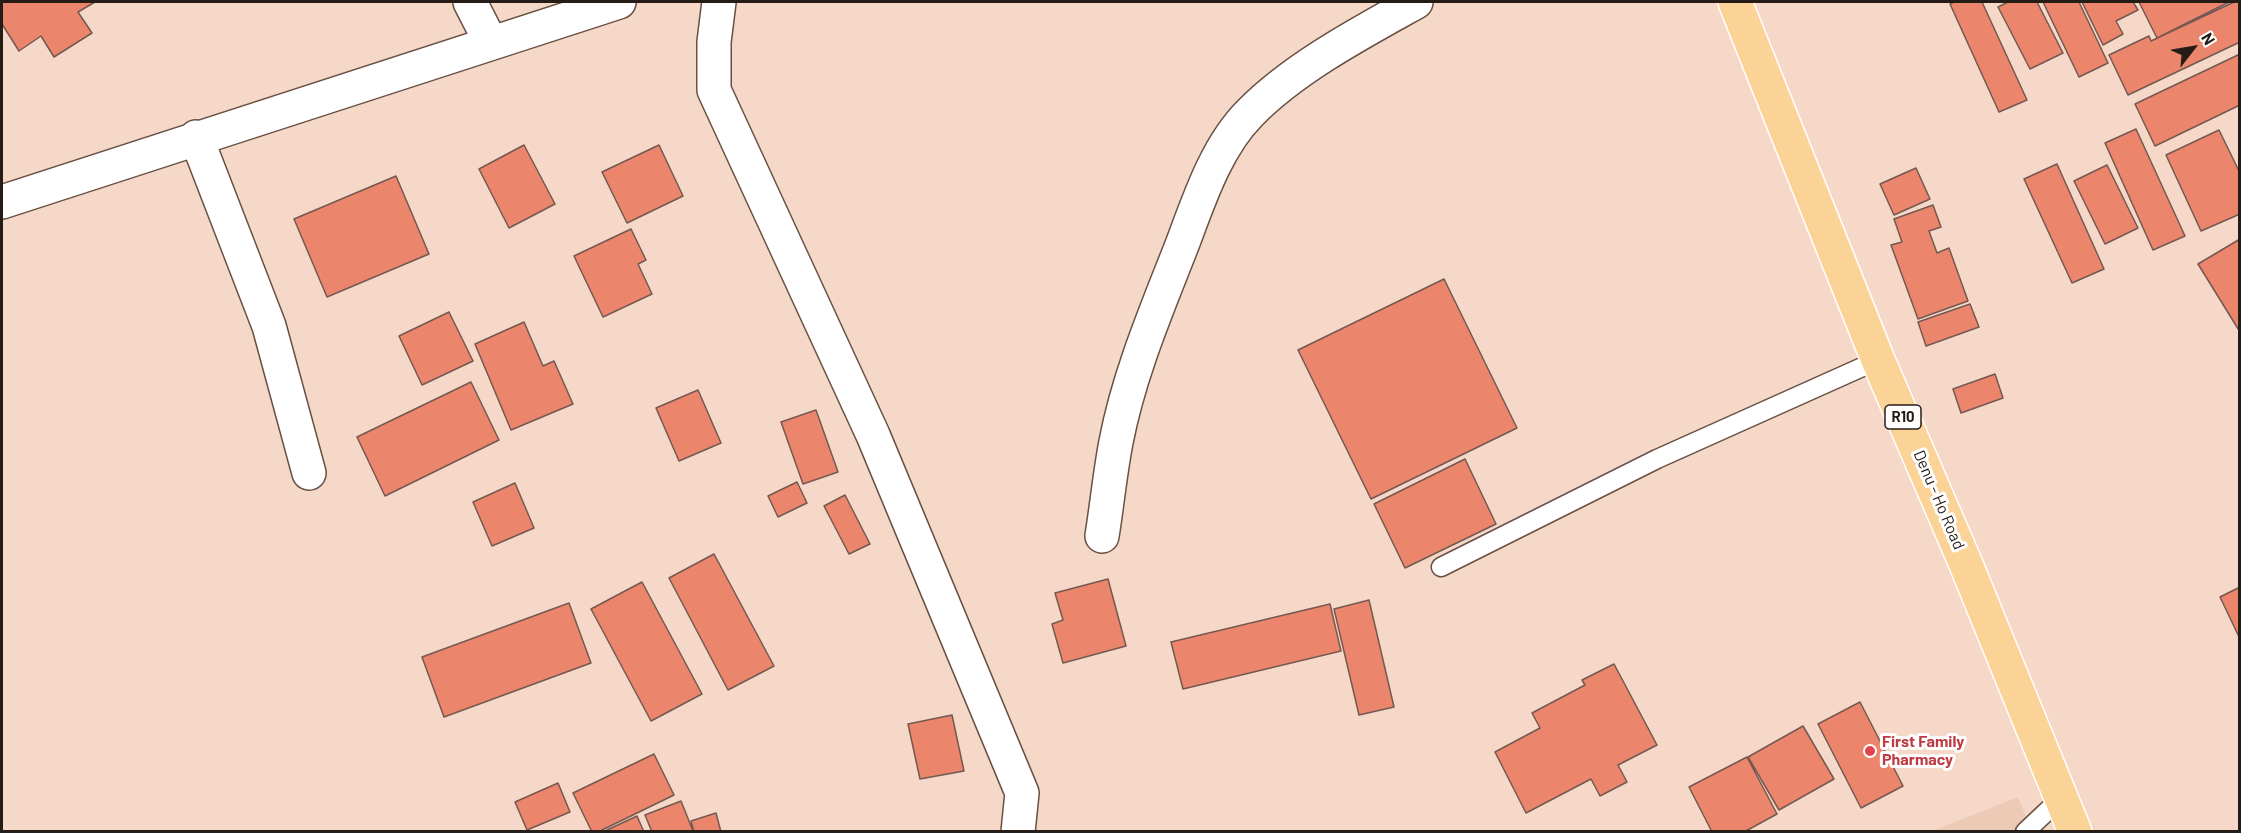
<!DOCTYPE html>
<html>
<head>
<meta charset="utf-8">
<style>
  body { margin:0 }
  #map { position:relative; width:2241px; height:833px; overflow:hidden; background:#f5d8c8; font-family:Barlow,sans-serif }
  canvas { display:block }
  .frame { position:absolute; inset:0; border:3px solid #261c16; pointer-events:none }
  .north { position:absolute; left:2163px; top:18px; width:60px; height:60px; -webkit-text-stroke:4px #fff; paint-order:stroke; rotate:59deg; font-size:16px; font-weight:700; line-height:24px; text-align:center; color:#261c16 }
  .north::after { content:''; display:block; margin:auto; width:21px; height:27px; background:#261c16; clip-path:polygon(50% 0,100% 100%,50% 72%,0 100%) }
</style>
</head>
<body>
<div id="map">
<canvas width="2241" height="833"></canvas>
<div class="frame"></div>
<div class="north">N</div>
</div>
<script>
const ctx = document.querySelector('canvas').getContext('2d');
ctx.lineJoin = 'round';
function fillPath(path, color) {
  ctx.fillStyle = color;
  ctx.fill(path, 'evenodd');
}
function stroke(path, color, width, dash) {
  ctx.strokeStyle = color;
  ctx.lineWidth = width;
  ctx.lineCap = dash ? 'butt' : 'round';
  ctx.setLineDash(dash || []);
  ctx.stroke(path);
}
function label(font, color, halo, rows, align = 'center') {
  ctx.font = font + ' Barlow,sans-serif';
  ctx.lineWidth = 6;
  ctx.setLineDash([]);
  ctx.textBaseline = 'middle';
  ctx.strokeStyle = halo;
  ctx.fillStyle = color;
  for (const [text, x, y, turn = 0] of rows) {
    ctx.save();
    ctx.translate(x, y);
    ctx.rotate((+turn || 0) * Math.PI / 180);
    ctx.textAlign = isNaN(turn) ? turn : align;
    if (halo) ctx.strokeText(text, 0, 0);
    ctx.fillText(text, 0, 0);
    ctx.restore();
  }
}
fillPath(new Path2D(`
  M2018 797 2032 831 1930 832Z`), '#edcab6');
const building = new Path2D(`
  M2 2H95L78 12 92 33 54 57 41 36 19 51 2 24Z
  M1954 2H1982L2027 100 1999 112 1950 4Z
  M2008 2H2037L2063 53 2030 69 1998 7Z
  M2043 2H2079L2108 63 2079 77Z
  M2082 2H2133L2138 10 2116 21 2123 34 2103 45Z
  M2139 2H2229L2157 38Z
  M2234 2H2240V42L2128 95 2109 55 2149 36 2151 41Z
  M2240 54V105L2155 146 2135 104Z
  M2136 129 2185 236 2153 250 2105 143Z
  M2219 130 2240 173V214L2201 231 2166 155Z
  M524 145 555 204 509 228 479 169Z
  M659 145 683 196 627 223 602 172Z
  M2057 164 2104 269 2072 283 2024 179Z
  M2107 165 2138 228 2105 244 2074 181Z
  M1916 168 1930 199 1894 215 1880 184Z
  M396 176 429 254 327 297 294 219Z
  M1933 205 1941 227 1929 231 1937 253 1949 248 1968 301 1918 319 1891 245 1902 242 1894 219Z
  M631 229 646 260 638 264 652 294 603 317 574 256Z
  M2240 239V332L2198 264Z
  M1444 279 1517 428 1371 499 1298 350Z
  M1970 304 1979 327 1926 346 1918 322Z
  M449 312 473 361 422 385 399 336Z
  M524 322 543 366 554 361 573 404 511 430 475 344Z
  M1995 374 2003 398 1961 413 1953 389Z
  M471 382 499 440 385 496 357 437Z
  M698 390 721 443 679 461 656 408Z
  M816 410 838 472 803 484 781 422Z
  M1465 459 1496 524 1405 568 1374 504Z
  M797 482 807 503 778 517 768 496Z
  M515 483 534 528 492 546 473 502Z
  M845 495 870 544 849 554 824 506Z
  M714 554 774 666 728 690 669 578Z
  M1108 579 1126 646 1063 663 1052 624 1063 620 1055 593Z
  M642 582 702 694 651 721 591 609Z
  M2240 587V639L2220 597Z
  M1369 600 1394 707 1359 715 1334 609Z
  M569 603 591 663 444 717 422 657Z
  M1330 604 1341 651 1183 689 1171 642Z
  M1614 664 1657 745 1618 765 1627 782 1600 796 1591 779 1526 813 1495 752 1540 728 1532 713 1585 685 1582 680Z
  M1860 702 1903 786 1861 808 1818 724Z
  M952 715 964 771 920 779 908 724Z
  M1803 726 1834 779 1779 810 1748 757Z
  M654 754 674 795 598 832H592L573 793Z
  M1747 757 1777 814 1744 832H1712L1689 787Z
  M558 783 570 812 527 830 515 802Z
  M681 801 693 831 652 832 645 815Z
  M716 813 721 832H694L691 821Z
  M637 816 644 832H608L607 830Z`);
fillPath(building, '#eb866c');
stroke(building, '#745851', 1.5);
const service = new Path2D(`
  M1441 567 1657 459 1878 360
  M2025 832 2061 798`);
const minor = new Path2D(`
  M470 2 491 43
  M719 2 714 42V90L873 435 1022 793 1018 832
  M196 137 269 326 309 473
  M2 202 619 2
  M1102 536C1107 505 1110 473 1116 442 1129 374 1157 309 1182 245 1199 200 1216 147 1250 113 1294 68 1362 32 1416 2`);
const primary = new Path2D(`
  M1735 2 1878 360 1965 562 2075 832`);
stroke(service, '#685043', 21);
stroke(minor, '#685043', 36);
stroke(primary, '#fff', 36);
stroke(service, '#fff', 18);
stroke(minor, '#fff', 33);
stroke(primary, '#fbd397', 33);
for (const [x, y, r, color] of [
  [1870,751,6,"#e0444e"]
]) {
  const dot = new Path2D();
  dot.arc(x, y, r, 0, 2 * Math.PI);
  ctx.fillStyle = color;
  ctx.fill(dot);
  stroke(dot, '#fff', 2);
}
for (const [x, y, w] of [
  [1903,417,36]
]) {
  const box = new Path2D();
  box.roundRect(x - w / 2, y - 12, w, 24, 4.5);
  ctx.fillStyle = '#fff';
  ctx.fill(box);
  stroke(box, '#261c16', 1.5);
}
label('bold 15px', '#261c16', null, [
  ["R10",1903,417]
]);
label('16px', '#261c16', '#fff', [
  ["Denu - Ho Road",1939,500,67]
]);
label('bold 16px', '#be3a42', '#fff', [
  ["First Family",1882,742],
  ["Pharmacy",1882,760]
], 'left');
</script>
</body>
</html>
